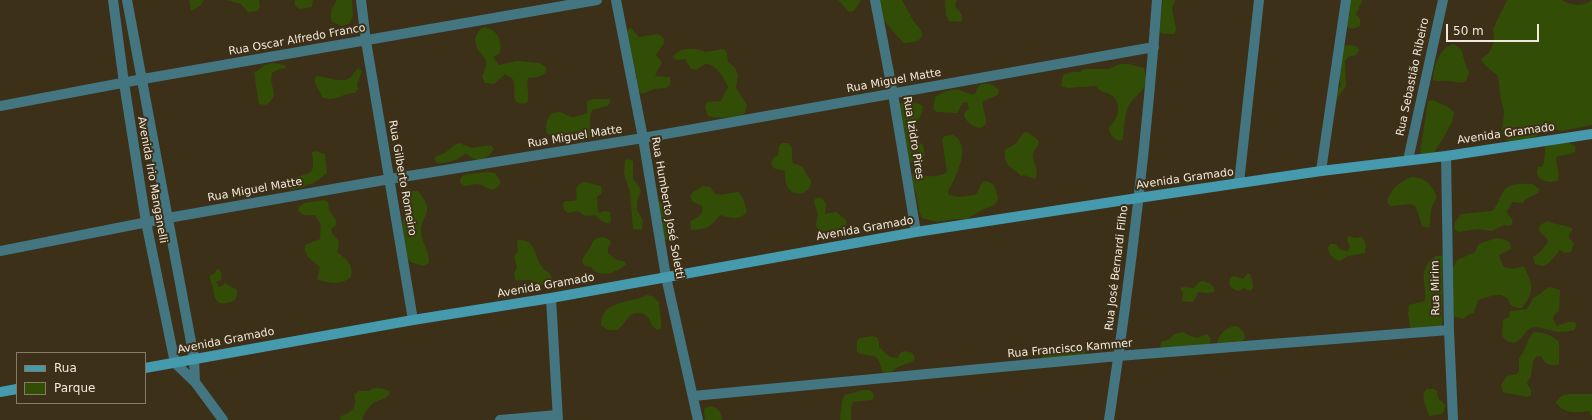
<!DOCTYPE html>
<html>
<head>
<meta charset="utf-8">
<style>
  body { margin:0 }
  #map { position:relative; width:1592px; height:420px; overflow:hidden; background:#3d3019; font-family:"DejaVu Sans",sans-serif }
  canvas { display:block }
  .legend { position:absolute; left:16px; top:352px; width:130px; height:52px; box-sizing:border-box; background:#3d3019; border:1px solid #857a67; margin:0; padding:5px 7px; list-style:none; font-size:12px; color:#f1e9db }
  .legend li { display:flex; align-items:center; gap:8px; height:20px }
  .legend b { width:20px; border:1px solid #857a67 }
  .scale { position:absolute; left:1446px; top:24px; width:93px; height:18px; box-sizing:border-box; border:2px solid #f1e9db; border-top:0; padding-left:5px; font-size:12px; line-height:14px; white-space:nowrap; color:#f1e9db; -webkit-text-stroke:3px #3d3019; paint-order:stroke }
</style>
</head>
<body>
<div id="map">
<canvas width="1592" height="420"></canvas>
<ul class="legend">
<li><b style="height:5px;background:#459bad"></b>Rua</li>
<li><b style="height:11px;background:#324d06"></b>Parque</li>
</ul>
<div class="scale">50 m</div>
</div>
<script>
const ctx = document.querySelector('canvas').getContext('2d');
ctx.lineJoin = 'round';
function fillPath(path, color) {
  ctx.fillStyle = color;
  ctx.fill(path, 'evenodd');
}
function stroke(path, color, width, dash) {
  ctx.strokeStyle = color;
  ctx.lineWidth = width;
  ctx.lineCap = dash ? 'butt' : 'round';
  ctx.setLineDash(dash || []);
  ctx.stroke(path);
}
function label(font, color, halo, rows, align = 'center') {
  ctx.font = font + ' "DejaVu Sans",sans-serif';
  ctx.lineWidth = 4;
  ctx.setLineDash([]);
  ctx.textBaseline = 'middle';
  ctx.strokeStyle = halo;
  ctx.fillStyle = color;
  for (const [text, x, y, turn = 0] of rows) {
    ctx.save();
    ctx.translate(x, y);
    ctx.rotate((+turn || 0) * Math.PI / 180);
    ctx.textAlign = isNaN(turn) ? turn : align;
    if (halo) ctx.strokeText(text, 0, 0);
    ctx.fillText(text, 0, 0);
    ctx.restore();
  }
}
fillPath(new Path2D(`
  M189 0H204L200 6 191 11Z
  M227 0H259L260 7 257 11 248 12 241 4Z
  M295 0H313L312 7 300 9 295 6Z
  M337 0H352L353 16 349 24 342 26 332 22C329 13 332 7 337 0Z
  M838 0H861L854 11 849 12Z
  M879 0H902L914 22 921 30 922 36C918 43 912 42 904 43L889 27 884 20Z
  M945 0H957L955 5C958 12 965 14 961 22L949 21 946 15Z
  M1163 0H1175L1172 9 1176 29 1175 34H1164L1159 32Z
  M1348 0H1361L1362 1 1356 14 1360 19V26L1353 29 1346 27Z
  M1507 0H1562C1570 6 1584 7 1592 0V125L1562 131 1548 129 1534 137 1511 144 1502 134 1504 111 1501 100 1498 76 1485 65 1481 59 1489 53 1494 42 1493 29Z
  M485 27C498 31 502 39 500 53L493 57 499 65 517 61 539 63 546 67V72C541 78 535 77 528 78 525 86 531 94 527 103 507 108 518 86 513 80 512 77 507 76 505 74L494 84 485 83 482 77C484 72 487 66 486 61 485 57 481 54 479 51 473 42 474 32 485 27Z
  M631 28 639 37 658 34 664 38V43L656 55 662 62 655 76 670 77V85L666 88 654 89 642 94 638 91 635 82 637 77 634 72 626 37 628 29Z
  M1454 44 1461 49 1466 66 1469 72C1466 87 1461 82 1449 81 1443 80 1439 82 1433 80 1434 66 1439 47 1454 44Z
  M1347 45 1356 46 1359 50 1356 55 1348 57 1345 61 1346 86 1340 94 1336 103 1334 92 1339 89 1341 84 1339 78V49Z
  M696 49 706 52 724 49 727 54 728 62 735 68 738 75 736 88 747 105 745 113C739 118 715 119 708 116L705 107 707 102 721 101 728 87C724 77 715 63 705 64L696 70 691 69 685 59 676 60 673 57C679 48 686 49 696 49Z
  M273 63 285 65 286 68 279 69 272 73C268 88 282 94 266 105L259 104 254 73 265 65Z
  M1120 64H1129L1144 68C1151 93 1137 90 1128 107 1124 118 1124 128 1123 139L1120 141C1113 139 1109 134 1109 127 1118 120 1123 103 1111 95 1105 91 1101 94 1096 86L1068 88 1061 86 1063 75 1072 72H1080L1084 69H1109Z
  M358 68 362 71 357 84 358 89 355 93C342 93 335 103 322 97 320 88 312 85 316 76 326 76 339 84 350 78 354 75 354 71 358 68Z
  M981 84C988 83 994 84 999 90L998 95 983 101C982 110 987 116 986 124L981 128C972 127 968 123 964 116L965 112 969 108 967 102 963 103 957 113 937 112 933 109 935 97C943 93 950 88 960 90 966 92 969 95 975 94L977 88Z
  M593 99H610V103L607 106 592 110C588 121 591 127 590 138 581 145 575 139 566 137 560 135 553 136 547 134 545 126 546 112 559 112 564 112 567 116 571 117 576 117 582 115 587 113V101Z
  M1433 100C1443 106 1445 103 1454 112 1453 116 1453 119 1452 122 1451 125 1435 152 1433 154L1420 153 1428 101Z
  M909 102 920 104 923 106C923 122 901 130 923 145L925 155C921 161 915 162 908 162 907 157 907 156 908 152 908 144 902 138 905 131L898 106 900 103Z
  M1025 132 1029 133 1039 141C1039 147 1033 150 1033 156 1033 164 1040 171 1035 179L1024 175 1021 176C1011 165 1004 168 1005 150 1008 147 1011 147 1014 145 1018 142 1020 136 1025 132Z
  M953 135C973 146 955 178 948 192L949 195 959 197 975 195C980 192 978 186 984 181L989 182 994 185 998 197 997 202 994 205 980 211 967 219H954L937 222 922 218 919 211 916 192 911 184 912 174C917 173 920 175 925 176 931 177 943 176 947 172L942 139 944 136Z
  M459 143 472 148 491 145 494 149C486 161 477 164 466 153 456 161 449 163 437 163L434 158C438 155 441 155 446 152 451 149 453 145 459 143Z
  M782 143H788C796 149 790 155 793 163 796 165 799 165 801 166 805 168 804 171 806 174 808 177 810 178 811 181 812 193 795 198 789 189 785 184 785 177 785 171L773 168C770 162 772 158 778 155L779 146Z
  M1559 143H1569L1575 146V152L1570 154 1558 156 1556 159 1559 176 1557 181C1551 183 1545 182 1539 178L1537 173 1538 166 1542 167C1545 160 1545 154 1545 147Z
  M316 151 325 154 327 173 315 182 303 187 291 190 290 183 292 179C313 171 315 176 312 152Z
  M627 159 633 161V179L640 188 641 192 637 201V210L643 220 642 230 633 229 630 192 624 173 625 160Z
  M488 172 495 173 501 182C492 197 487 185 477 184 473 184 468 186 464 186L460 182 462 176 467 174Z
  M1411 177C1426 178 1432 184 1437 198 1428 209 1432 216 1429 228L1422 226 1416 207 1411 204 1391 206 1387 202C1389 190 1400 182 1411 177Z
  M584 182 601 186 602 193 597 197 598 211 599 213 604 211 610 212 611 221 609 224 602 221 595 215 585 216 578 211 568 213 564 210 563 204 565 201H574L577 199C576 191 575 184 584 182Z
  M1533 184 1539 189 1538 193 1526 199 1523 203 1512 202 1509 209 1506 211 1513 221 1511 226 1504 225 1492 231 1477 229 1459 232 1454 229 1455 222 1461 214 1492 211C1498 205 1499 199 1503 192 1509 182 1524 184 1533 184Z
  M703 186 710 187 715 194C724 196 730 192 738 192L743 198 747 212C739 221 730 218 720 215 710 227 709 229 691 230L690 222C696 217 704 216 702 206L692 201 690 196 693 192Z
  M412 191H418C422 196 426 201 427 208 428 215 421 221 421 229 421 241 429 251 429 263L423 266 410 262 406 257 402 222 406 215 408 193Z
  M666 197 670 199C672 206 671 209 667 215L672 229 670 238 662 241 657 203Z
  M820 197 823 199 826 204 825 214 836 212 846 220C848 233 837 236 826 236L819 231 816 225 818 214 814 202 815 199Z
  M325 200 328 202 329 210 336 220V225L331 229 332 234C340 240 340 243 337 252 345 258 354 264 351 277 342 285 327 284 317 279L320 267C312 260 303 256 305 245L320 239 321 225 315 215C308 215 303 217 298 210L299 207 304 203Z
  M1547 221C1556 225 1564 224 1573 229L1569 235V238L1574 243 1571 252 1565 253 1560 250 1549 263 1543 266 1535 264 1533 257 1540 252 1548 242 1547 238 1539 231 1540 225Z
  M1348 236 1356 238 1362 237C1367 242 1366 247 1365 253L1348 256 1340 261C1332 258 1329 255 1328 247L1331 244H1336C1339 249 1342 251 1348 251L1350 246 1347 241Z
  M604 237 610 240 611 244 608 248V253L615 259 625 262 626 265C615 272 601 280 591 267L585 266 582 262C583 255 591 249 593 241L598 238Z
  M1496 238 1503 239 1510 242 1511 249 1499 255 1501 261 1504 267 1513 269 1524 266C1533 285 1535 291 1522 308H1518L1510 305C1507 288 1488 297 1478 300L1474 313 1468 315 1463 319 1452 316V270L1457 260 1475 252 1479 244Z
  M519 240C535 240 534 253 540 264 545 273 551 270 553 282L549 287C541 286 535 281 529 280 524 279 522 282 515 280L514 273 517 267 514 257 518 251 517 241Z
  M1436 256H1443L1442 325 1438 330 1411 333 1408 314 1409 305 1425 301C1427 281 1416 270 1436 256Z
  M217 269H219L221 272 222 279 216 282 219 287 222 286 225 283 237 290V295L235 300C220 307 215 304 213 289 213 284 209 281 210 276L215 273Z
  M1248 273 1250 274 1253 284V288L1250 291 1243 288 1240 291C1232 290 1228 286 1230 278L1234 276 1243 279Z
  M1202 281C1208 282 1215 285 1214 292L1207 293 1198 292 1195 299 1192 302 1182 301 1183 293 1180 288 1183 287 1194 288 1198 283Z
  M1549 287 1560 290 1559 311 1554 315 1553 319 1557 326 1568 322H1575L1576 325 1575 330C1570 331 1564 332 1559 332 1550 332 1536 323 1528 330 1523 335 1522 339 1515 343L1507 341 1502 336 1503 320 1509 317 1510 311 1527 309 1533 298C1540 296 1543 290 1549 287Z
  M647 295 652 296 659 302 661 321V328L658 330C647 325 653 314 638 313 625 312 625 332 612 330 607 330 604 328 601 325 601 299 631 304 647 295Z
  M1235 326C1242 328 1245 332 1245 339L1238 343 1218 347C1215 336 1226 328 1235 326Z
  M1183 332 1190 336 1197 338 1207 334 1211 339 1209 345 1160 349 1161 342 1170 339 1174 334Z
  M1534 332C1544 332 1552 335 1559 342V364C1551 367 1544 364 1541 356L1536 357 1533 361 1531 376 1527 383 1531 390V396L1526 397C1518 394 1511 395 1503 392L1501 385 1507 376 1517 374 1519 371V358C1527 350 1526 339 1534 332Z
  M872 336 877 337 879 341V347L890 357 898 358 900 353 904 351 913 353 915 359C910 364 904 364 898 367 892 371 892 374 884 374 881 370 881 364 878 359 873 353 863 357 857 352V341L860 338Z
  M1058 345 1069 348H1082L1085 351V355L1041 361V358C1047 353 1050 347 1058 345Z
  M373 388C378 388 385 388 390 392 387 401 377 399 371 405 367 409 364 415 362 420H340L341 416C352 413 358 406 354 395L359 391H369Z
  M1427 389H1434L1437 391 1438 398 1445 405 1444 411 1442 414 1429 416C1427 407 1419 396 1427 389Z
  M863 390H869L873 393 874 398 872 400 853 402 851 408V420H840L842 400 845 395Z
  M1573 394H1592V418L1589 411C1575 413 1565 414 1556 403 1560 395 1565 394 1573 394Z
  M710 406C719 408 721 411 722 420H705L704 409Z`), '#324d06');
stroke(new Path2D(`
  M113 0 124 83 146 222 175 363 195 382 223 420
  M127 0 194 358 195 382
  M361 0 366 41 413 320
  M616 0 643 138 666 277 698 420
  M875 0 893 94 916 232
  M0 106 143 79 597 0
  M1446 156 1449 330 1453 420
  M1408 160 1443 0
  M1321 171 1346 0
  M1239 183 1259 0
  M0 251 168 218 390 179 643 138 1154 47
  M551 298 558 420
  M693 396 1118 356 1449 330
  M500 420 557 415
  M1109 420C1130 281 1147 140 1157 0`), '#437681', 10);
stroke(new Path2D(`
  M145 368 413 320 551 298 916 232 1138 198 1321 171 1446 156 1592 134
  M0 392 17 389`), '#459bad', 10);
label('11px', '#f1e9db', '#3d3019', [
  ["Rua Oscar Alfredo Franco",297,40,-10],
  ["Rua Sebastião Ribeiro",1413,77,-78],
  ["Rua Miguel Matte",894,81,-10],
  ["Avenida Gramado",1506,134,-8],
  ["Rua Miguel Matte",575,137,-9],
  ["Rua Izidro Pires",913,138,81],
  ["Rua Gilberto Romeiro",402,178,80],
  ["Avenida Gramado",1185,179,-8],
  ["Avenida Irio Manganelli",152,180,80],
  ["Rua Miguel Matte",255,190,-10],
  ["Rua Humberto José Soletti",667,208,80],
  ["Avenida Gramado",865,229,-10],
  ["Rua José Bernardi Filho",1117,268,-83],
  ["Avenida Gramado",546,286,-10],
  ["Rua Mirim",1436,288,-91],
  ["Avenida Gramado",226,341,-11],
  ["Rua Francisco Kammer",1070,349,-5]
]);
</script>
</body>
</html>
